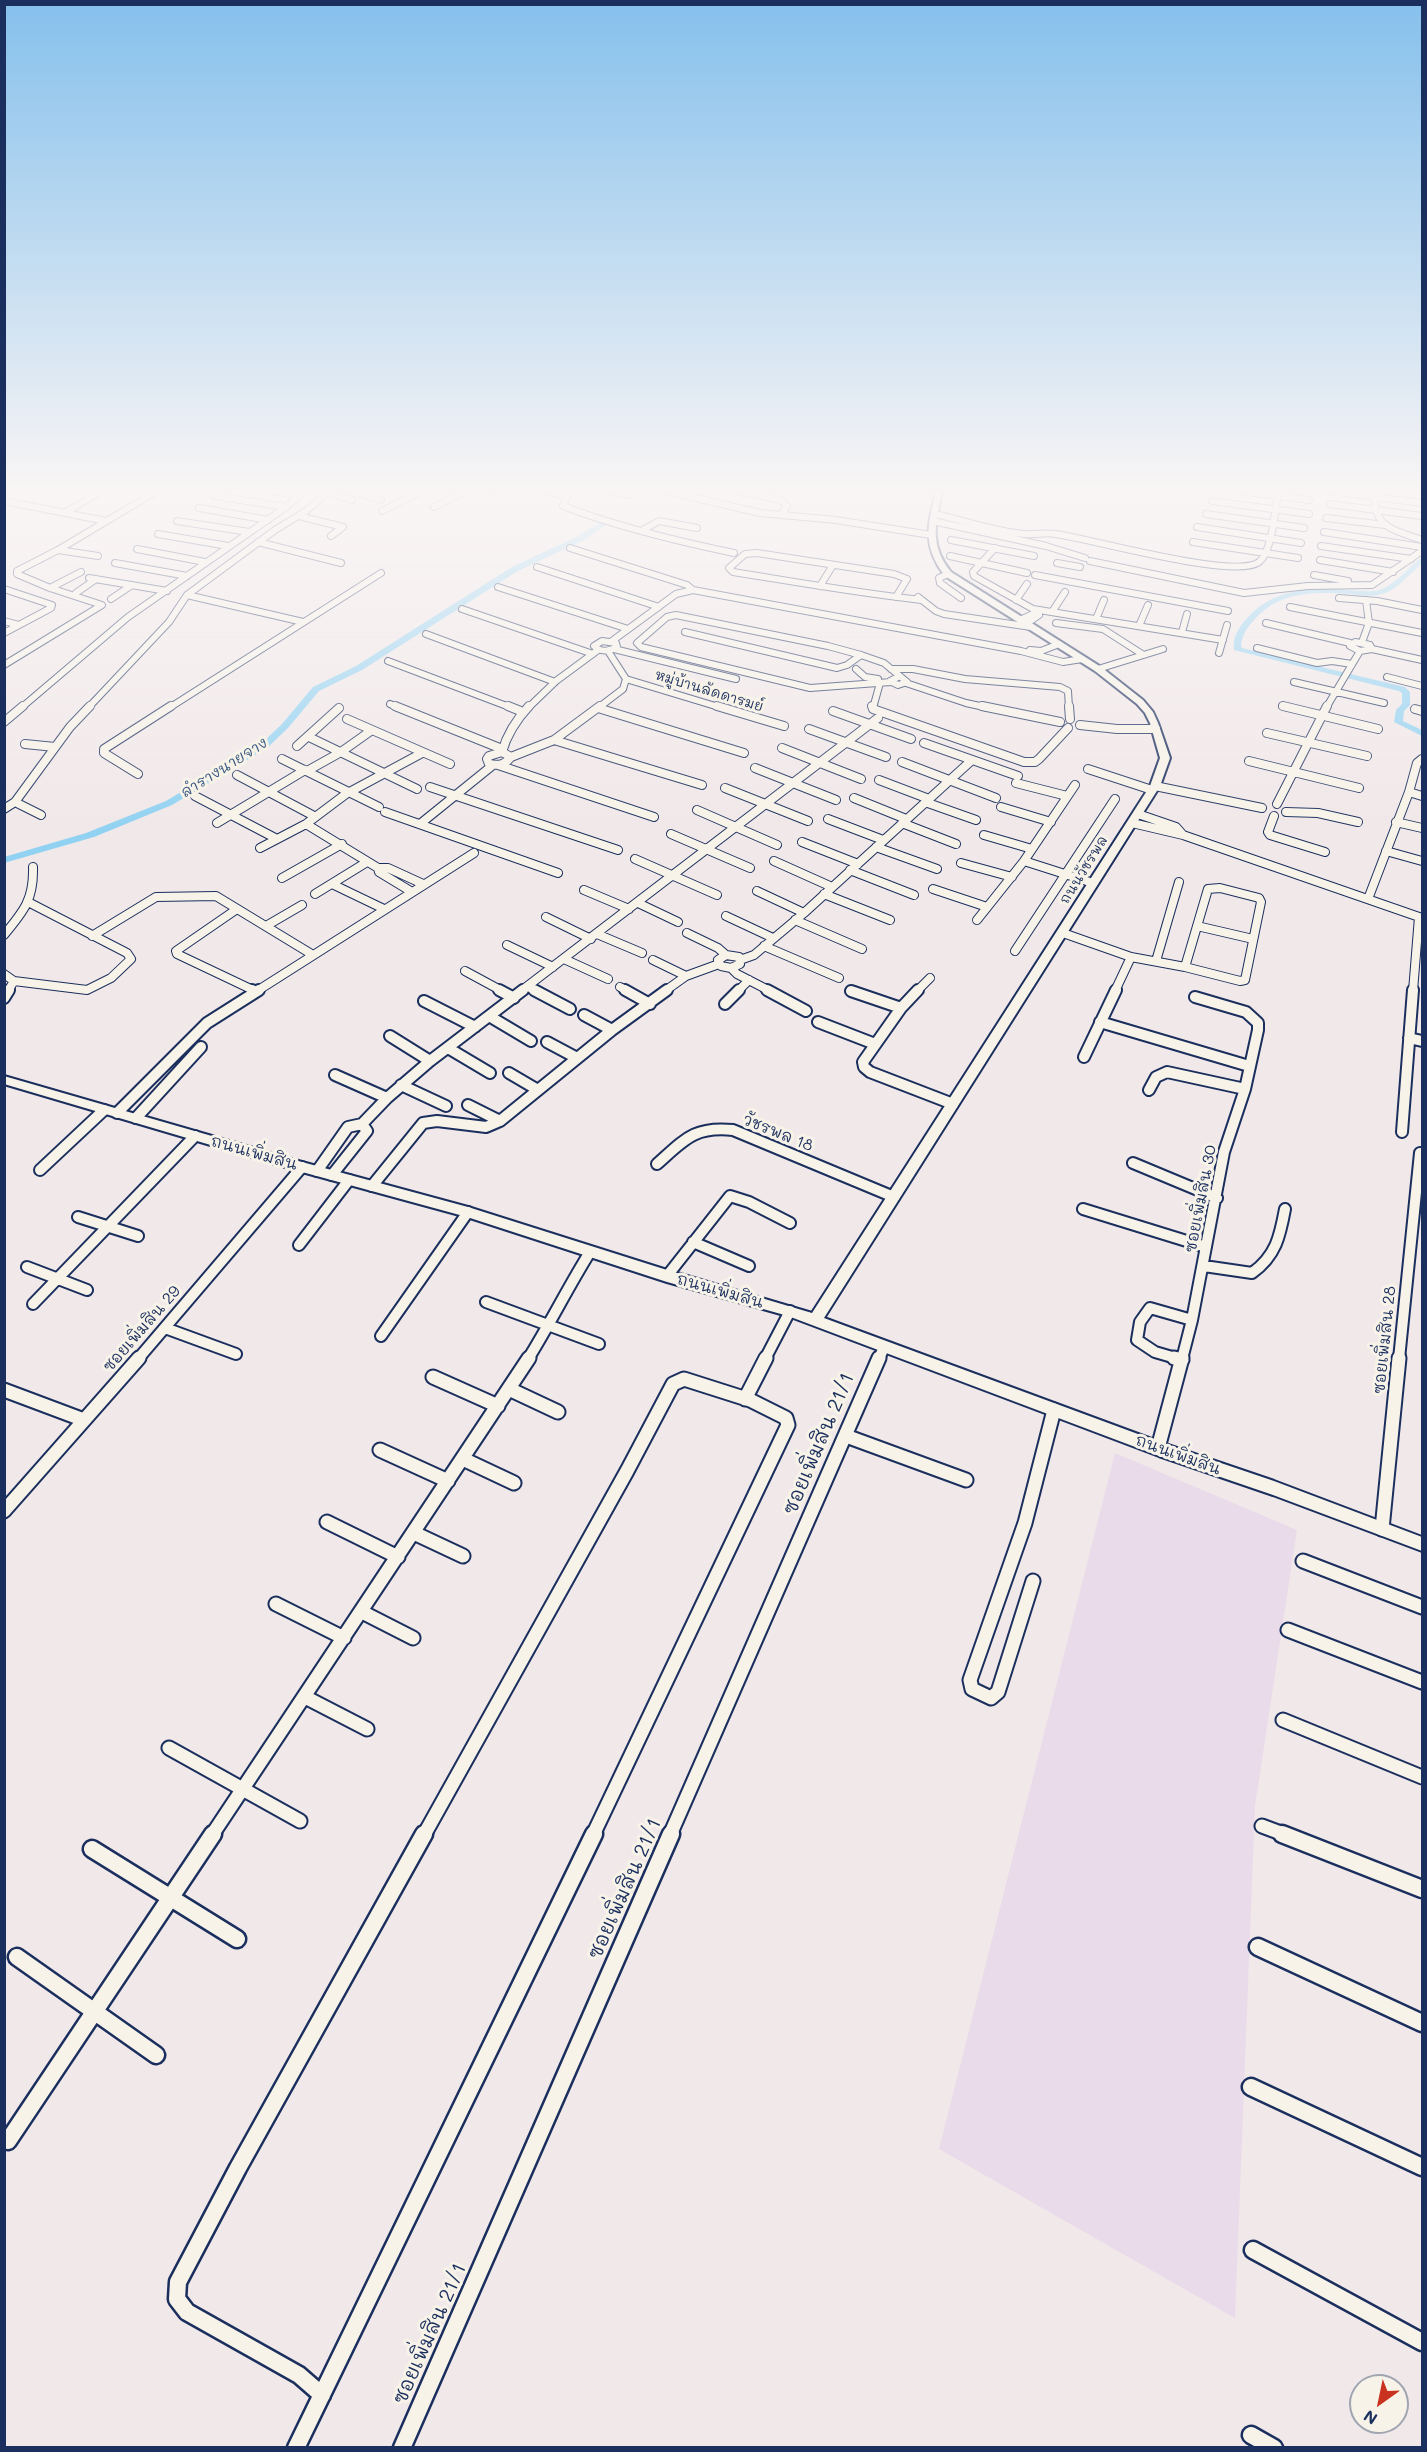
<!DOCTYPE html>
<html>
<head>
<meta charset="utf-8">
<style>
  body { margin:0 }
  #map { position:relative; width:1427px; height:2452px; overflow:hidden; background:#f1e8e9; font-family:Mali,sans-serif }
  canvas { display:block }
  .frame { position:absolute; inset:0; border:6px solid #1b2f5e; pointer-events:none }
  .north { position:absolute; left:1349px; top:2374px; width:60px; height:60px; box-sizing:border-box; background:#f7f3e8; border:2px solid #9fa5b1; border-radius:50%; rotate:213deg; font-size:16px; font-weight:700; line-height:24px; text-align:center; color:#1b2f5e }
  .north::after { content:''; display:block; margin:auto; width:21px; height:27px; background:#c8321e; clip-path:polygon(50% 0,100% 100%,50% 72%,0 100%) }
</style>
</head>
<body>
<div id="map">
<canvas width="1427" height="2452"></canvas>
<div class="frame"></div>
<div class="north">N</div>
</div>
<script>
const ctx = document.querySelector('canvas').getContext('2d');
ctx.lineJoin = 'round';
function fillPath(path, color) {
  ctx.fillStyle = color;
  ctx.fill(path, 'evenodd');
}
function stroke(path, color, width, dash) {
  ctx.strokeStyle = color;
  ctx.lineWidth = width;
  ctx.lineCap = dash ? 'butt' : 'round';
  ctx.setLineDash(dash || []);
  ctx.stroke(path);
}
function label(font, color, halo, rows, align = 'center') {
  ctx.font = font + ' Mali,"Playpen Sans Thai",sans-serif';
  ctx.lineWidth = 6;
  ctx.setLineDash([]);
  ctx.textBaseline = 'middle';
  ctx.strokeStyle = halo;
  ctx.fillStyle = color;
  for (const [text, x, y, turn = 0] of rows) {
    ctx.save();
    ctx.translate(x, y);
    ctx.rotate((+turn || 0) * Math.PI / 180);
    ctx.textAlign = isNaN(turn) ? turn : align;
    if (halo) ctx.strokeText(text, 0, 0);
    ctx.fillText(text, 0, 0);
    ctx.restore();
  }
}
fillPath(new Path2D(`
  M1115 1453 1297 1530 1255 1806 1235 2318 939 2149Z`), '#eadbea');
fillPath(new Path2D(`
  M601 522 608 524 584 540 518 571 362 670 319 691 288 728 267 748 172 805 94 837 4 863V857L86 833 166 801 261 744 282 724 313 687 356 666 512 567 578 536Z
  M1419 559H1422V564C1408 575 1396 592 1378 595 1368 597 1359 595 1350 594 1315 592 1281 591 1256 618 1248 626 1242 634 1241 646L1242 648 1405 687 1410 692V705L1404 711 1403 721 1422 730V736L1394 722 1396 710 1402 704V693L1399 691 1234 650C1232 637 1239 627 1248 617 1275 588 1309 588 1346 590 1357 590 1369 593 1379 590 1395 585 1407 569 1419 559Z`), '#91d2f2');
const minorFar4 = new Path2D(`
  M252 488 300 495
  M339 488 381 500
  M471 488 491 491 501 488
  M520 488H533
  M539 488 567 497 563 506C618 527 676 541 734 553
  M601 488 629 495
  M725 488 781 500 787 506 781 515
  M1218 488 1309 500
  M1374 488C1373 528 1389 528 1422 540
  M1401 488 1422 490
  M662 490 760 513 836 520 931 535
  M1330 491 1422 503
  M327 493 352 500
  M215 496 286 507
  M4 501 106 521
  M1212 501 1309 514
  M1330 504 1422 516
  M434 507 472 488
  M199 508 268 520
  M382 511 428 488
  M66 512 107 488
  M935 514C962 520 998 532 1024 534 1035 535 1046 532 1056 534 1091 539 1236 580 1259 562 1273 551 1275 506 1279 488
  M1206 514 1304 528
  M299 516 343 527 331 536
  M1326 518 1385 525
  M177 521 249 532
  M933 521 1046 546 1085 558
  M1197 527 1301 543
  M641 531 659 521 697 528
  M1324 532 1422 547
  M158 534 228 546
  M951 540 1034 556
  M258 542 341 563
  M1193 542 1298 558
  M1321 546 1411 559
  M570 548 687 585 693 590
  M995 548 973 572 974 576 1033 609 1223 640
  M137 549 205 562
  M58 550 98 556
  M950 556 1027 573
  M1320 560 1393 572
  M1090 561 1244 593 1308 586 1372 585 1422 551
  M115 563 187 576
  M1057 563 1080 567
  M537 567 659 607
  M948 574 939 578 940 583 961 598
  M1035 575 1228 611
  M1314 575 1348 581
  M89 578 167 591
  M820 586 833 565
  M498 587 628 629
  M50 588 81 572
  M4 589 52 605 51 608 4 633
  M76 593 96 579
  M187 595 303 622
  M896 597 907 579 894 574 757 553 745 554 729 568 733 572C796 582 858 593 921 600
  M918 597 936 611 944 614 1031 627
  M1339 598 1377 601 1422 610
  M111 599 132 585
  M1016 600 1027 584
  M1290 607 1422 633
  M462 609 593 654
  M1052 612 1065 592
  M1096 619 1104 600
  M1020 620 1037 612 1039 615 1026 624
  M4 621 19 625
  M1056 623 1103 629 1142 654
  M1266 623 1350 643
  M1139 626 1148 605
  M685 632 837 668 847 665 861 655
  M1182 632 1187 614
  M426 634 555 682
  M602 641 616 643 617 647C609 651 601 653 594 646Z
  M612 641 676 594 693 590 1021 651 1063 662 1082 659
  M1355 642 1370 645 1372 649 1360 651 1350 646Z
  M1362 642 1369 623 1366 600
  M1257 648 1317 663 1332 661 1352 664
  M614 649 736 679
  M1372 649 1422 660
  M1030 650 1041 651 1059 644
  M1219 653 1227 625
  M388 661 512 708
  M4 665 102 605 50 588 17 574V571L58 550 162 488
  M856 669 865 677 878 679
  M891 669H913L965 679 1060 687 1068 691 1069 708
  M1098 669 1163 649
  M1387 677 1422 686
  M626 679 722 708
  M891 682 810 688 641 647 637 643 667 617 676 615 828 646 861 655 884 663 907 682 898 685 890 681 898 677
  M1294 682 1384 703
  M906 683 966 703 989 708
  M390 704 399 708
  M1282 706 1289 708
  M21 708 128 617 286 507 306 490
  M88 708 169 622 187 595 275 530 306 511 333 488
  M169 708 381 573
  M528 708 556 681 598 650
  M598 708 623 689 626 679 608 651
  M873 708 880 683
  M1326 708 1360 651`);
const minorFar3 = new Path2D(`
  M395 706 502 749
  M508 706 523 712
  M717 706 784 726
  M872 706 873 709 1024 762H1035L1039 759 1068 728
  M982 706 1060 722
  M1069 706 1070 719
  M1283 706 1378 729
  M598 708 744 753
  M1415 709 1422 711
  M833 711 911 739
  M347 719 450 764
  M4 722 23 706
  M1080 725 1117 729H1156
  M809 729 886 757
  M1267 733 1367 756
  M309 737 417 789
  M554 740 702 785
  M924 743 1018 776
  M25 744 55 747
  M297 746 339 708
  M782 748 861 779
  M502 752C507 734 516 720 529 706
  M502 752 511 757C505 765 498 766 489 764L487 759 489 756Z
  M511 757 554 740 600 706
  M282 759 379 807
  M1249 761 1359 788
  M902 762 996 798
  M498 765 654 817
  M755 768 836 800
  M1088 769 1152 790
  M307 771 341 752 372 730
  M138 774 104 753V749L171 706
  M237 775 314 816
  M879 780 929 799
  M1016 783 1067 796
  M1155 786 1262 808
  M430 787 618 850
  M725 788 808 821
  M1409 792 1422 796
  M195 796 277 839
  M854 798 906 819
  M15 802 41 815
  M925 802 976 820
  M1277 804 1327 706
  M1001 807 1051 822
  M4 809 15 802 70 727 90 706
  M697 810 777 845
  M385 812 558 873
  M1286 812 1318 813 1358 822
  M1138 814 1176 827 1183 835
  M1274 816 1268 832 1270 835 1325 852
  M828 819 883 840
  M1396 822 1422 828
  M217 823 305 770
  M902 823 956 844
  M1132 823 1183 835 1422 918
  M420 824 493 765
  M671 834 750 868
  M984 835 1032 849
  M802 842 858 864
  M876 847 937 869
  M260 848 306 824
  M1386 851 1422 861
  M635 859 717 895
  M774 861 832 887
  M1024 861 1093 883
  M961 863 1012 877
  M378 868H388L423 884
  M850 870 914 895
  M282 878 342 844
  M332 884 384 909
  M1220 888 1259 898 1261 902 1245 980 1240 981 1185 967 1208 889Z
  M933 889 987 907
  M584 890 629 909
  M757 891 804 913
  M412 892 379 872 378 868 306 824 346 794 422 753
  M315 894 367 862
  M824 894 890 920
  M1368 899 1409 792 1417 763 1422 759
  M638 903 678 922
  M237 909 176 951 177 954 255 991
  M726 916 773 938
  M546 917 591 939
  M795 920 862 949
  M977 920 1024 861 1075 785
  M266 926 302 905
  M1197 926 1253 939
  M687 933 718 948 726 955
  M1063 933 1131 957 1185 967
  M597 934 642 953
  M4 935C24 911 34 899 33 867
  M92 936 156 897 216 896 313 955
  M507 945 553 967
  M764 946 839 978
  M1015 951 1115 799
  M726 955 739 957 740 964 731 968 721 966 718 960Z
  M564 959 608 979
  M653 960 686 976
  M740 960 754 955 804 913 972 760
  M1156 961 1179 882
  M731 968 737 974 770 991
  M465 971 502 991
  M4 974 14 981 8 991
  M14 981 87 990 111 978 131 959 127 953 30 903
  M528 987 536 991
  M620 987 628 991
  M257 991 474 853
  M521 991 878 718
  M665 991 686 976 719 964
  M738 991 749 980
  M917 991 930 978
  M1115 991 1131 957
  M1413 991 1419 917`);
const minorFar2 = new Path2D(`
  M252 990 256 992
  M499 990 514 998
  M534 990 570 1009
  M625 990 650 1004
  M767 990 806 1011
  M918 990 901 1008 863 1062 864 1067 870 1072 953 1104
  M851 991 901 1008
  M4 998 9 990
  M424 1001 475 1027
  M725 1004 739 990
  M584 1015 612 1030
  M489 1016 531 1041
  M818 1022 875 1044
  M1100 1022 1249 1066
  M390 1036 430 1061
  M1409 1038 1422 1041
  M547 1042 577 1058
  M448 1048 490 1073
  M1084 1057 1116 990
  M509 1073 538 1090
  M335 1075 387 1098
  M401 1085 446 1106
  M1149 1090 1156 1077 1167 1072 1245 1089
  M468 1105 500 1121
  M117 1113 207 1023 259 990
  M136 1118 201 1047
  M1402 1132 1413 990
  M1133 1163 1217 1198
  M657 1164C684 1140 694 1126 733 1130L894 1197
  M40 1170 104 1110
  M317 1171 348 1127 362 1124 387 1098 430 1061 523 990
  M332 1175 367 1131 362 1124
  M372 1186 423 1123 437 1121 486 1127 500 1121 612 1030 667 990
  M1083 1209 1206 1247
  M78 1217 138 1236
  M693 1242 749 1266
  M299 1245 349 1180
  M1204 1266 1252 1273C1276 1256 1280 1236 1285 1209
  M27 1267 87 1290
  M667 1276 730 1196 749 1202 790 1223
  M486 1302 599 1344
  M33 1304 195 1136
  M165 1328 236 1354
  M381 1336 468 1212
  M138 1359 302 1167
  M528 1359C550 1324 568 1287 590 1252
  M765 1359 790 1311
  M879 1359 884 1347
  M1179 1359 1155 1352 1137 1340 1140 1322 1150 1308 1192 1320
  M1182 1359 1192 1320 1224 1152 1245 1089 1258 1030V1023L1246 1012 1195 997
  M1399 1359 1420 1153`);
const minorFar1 = new Path2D(`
  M1174 1358 1182 1360
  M433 1377 498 1406
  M509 1389 558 1412
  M4 1390 84 1420
  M745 1399 766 1358
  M846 1436 966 1480
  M1158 1448 1182 1358
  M380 1450 448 1481
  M463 1459 514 1483
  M4 1511 139 1358
  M327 1522 398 1557
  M1382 1529 1399 1358
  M414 1533 463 1556
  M1303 1561 1422 1607
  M1033 1581 998 1692 991 1698 972 1689 970 1680 1025 1523 1054 1410
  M276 1604 344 1638
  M362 1612 413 1638
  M1288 1630 1422 1682
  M305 1697 367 1729
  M1283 1720 1422 1777
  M169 1748 300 1821
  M1262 1826 1286 1835
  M212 1835 529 1358
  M424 1835 627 1471 673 1384 684 1379 750 1400 786 1418 788 1425 593 1835
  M670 1835 879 1358`);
const minor = new Path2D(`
  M1282 1834 1422 1889
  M92 1849 237 1939
  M1258 1947 1422 2023
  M17 1957 156 2055
  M1251 2087 1422 2167
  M8 2141 213 1834
  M1253 2250 1422 2342
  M322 2395 299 2375 187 2312 177 2299 178 2282 238 2168 424 1834
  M1251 2435 1274 2448
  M296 2448 594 1834
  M402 2448 671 1834`);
const tertiary = new Path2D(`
  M937 488H943C936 521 928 544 951 572L1101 667 1143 700 1153 712 1158 723 1170 758 1160 786 824 1318 1165 1444 1274 1481 1422 1537V1551L1273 1495 1159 1456 788 1316 667 1282 467 1217 302 1172 4 1084V1076L302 1162 468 1207 667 1270 812 1313 1150 786 1160 758 1150 723 1145 713 1137 704 1095 671 945 576C921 545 928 523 937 488Z`);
stroke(minorFar4, '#1b2f5e', 8);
stroke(minorFar3, '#1b2f5e', 10);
stroke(minorFar2, '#1b2f5e', 14);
stroke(minorFar1, '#1b2f5e', 17);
stroke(minor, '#1b2f5e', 21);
stroke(tertiary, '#1b2f5e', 4);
stroke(minorFar4, '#f7f3e8', 6);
stroke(minorFar3, '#f7f3e8', 8);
stroke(minorFar2, '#f7f3e8', 10);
stroke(minorFar1, '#f7f3e8', 13);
stroke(minor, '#f7f3e8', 16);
fillPath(tertiary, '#f7f3e8');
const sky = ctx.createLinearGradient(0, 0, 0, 831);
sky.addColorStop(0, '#85c0ec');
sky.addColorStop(0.59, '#f9f5f5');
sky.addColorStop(1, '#f9f5f500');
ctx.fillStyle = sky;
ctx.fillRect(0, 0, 1427, 831);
label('14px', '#1b2f5e', '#f7f3e8', [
  ["หมู่บ้านลัดดารมย์",709,691,17],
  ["ถนนวัชรพล",1084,870,-58]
]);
label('italic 15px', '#385883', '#f7f3e8', [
  ["ลำรางนายจาง",224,768,-32]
]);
label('16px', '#1b2f5e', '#f7f3e8', [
  ["วัชรพล 18",778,1133,22],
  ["ถนนเพิ่มสิน",254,1153,16],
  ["ซอยเพิ่มสิน 30",1201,1199,-79],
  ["ถนนเพิ่มสิน",720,1291,16],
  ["ซอยเพิ่มสิน 29",142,1329,-49],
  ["ซอยเพิ่มสิน 28",1385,1340,-84],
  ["ถนนเพิ่มสิน",1178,1455,20]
]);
label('20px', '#1b2f5e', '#f7f3e8', [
  ["ซอยเพิ่มสิน 21/1",819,1444,-67],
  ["ซอยเพิ่มสิน 21/1",625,1889,-66],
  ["ซอยเพิ่มสิน 21/1",430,2334,-66]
]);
</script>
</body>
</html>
